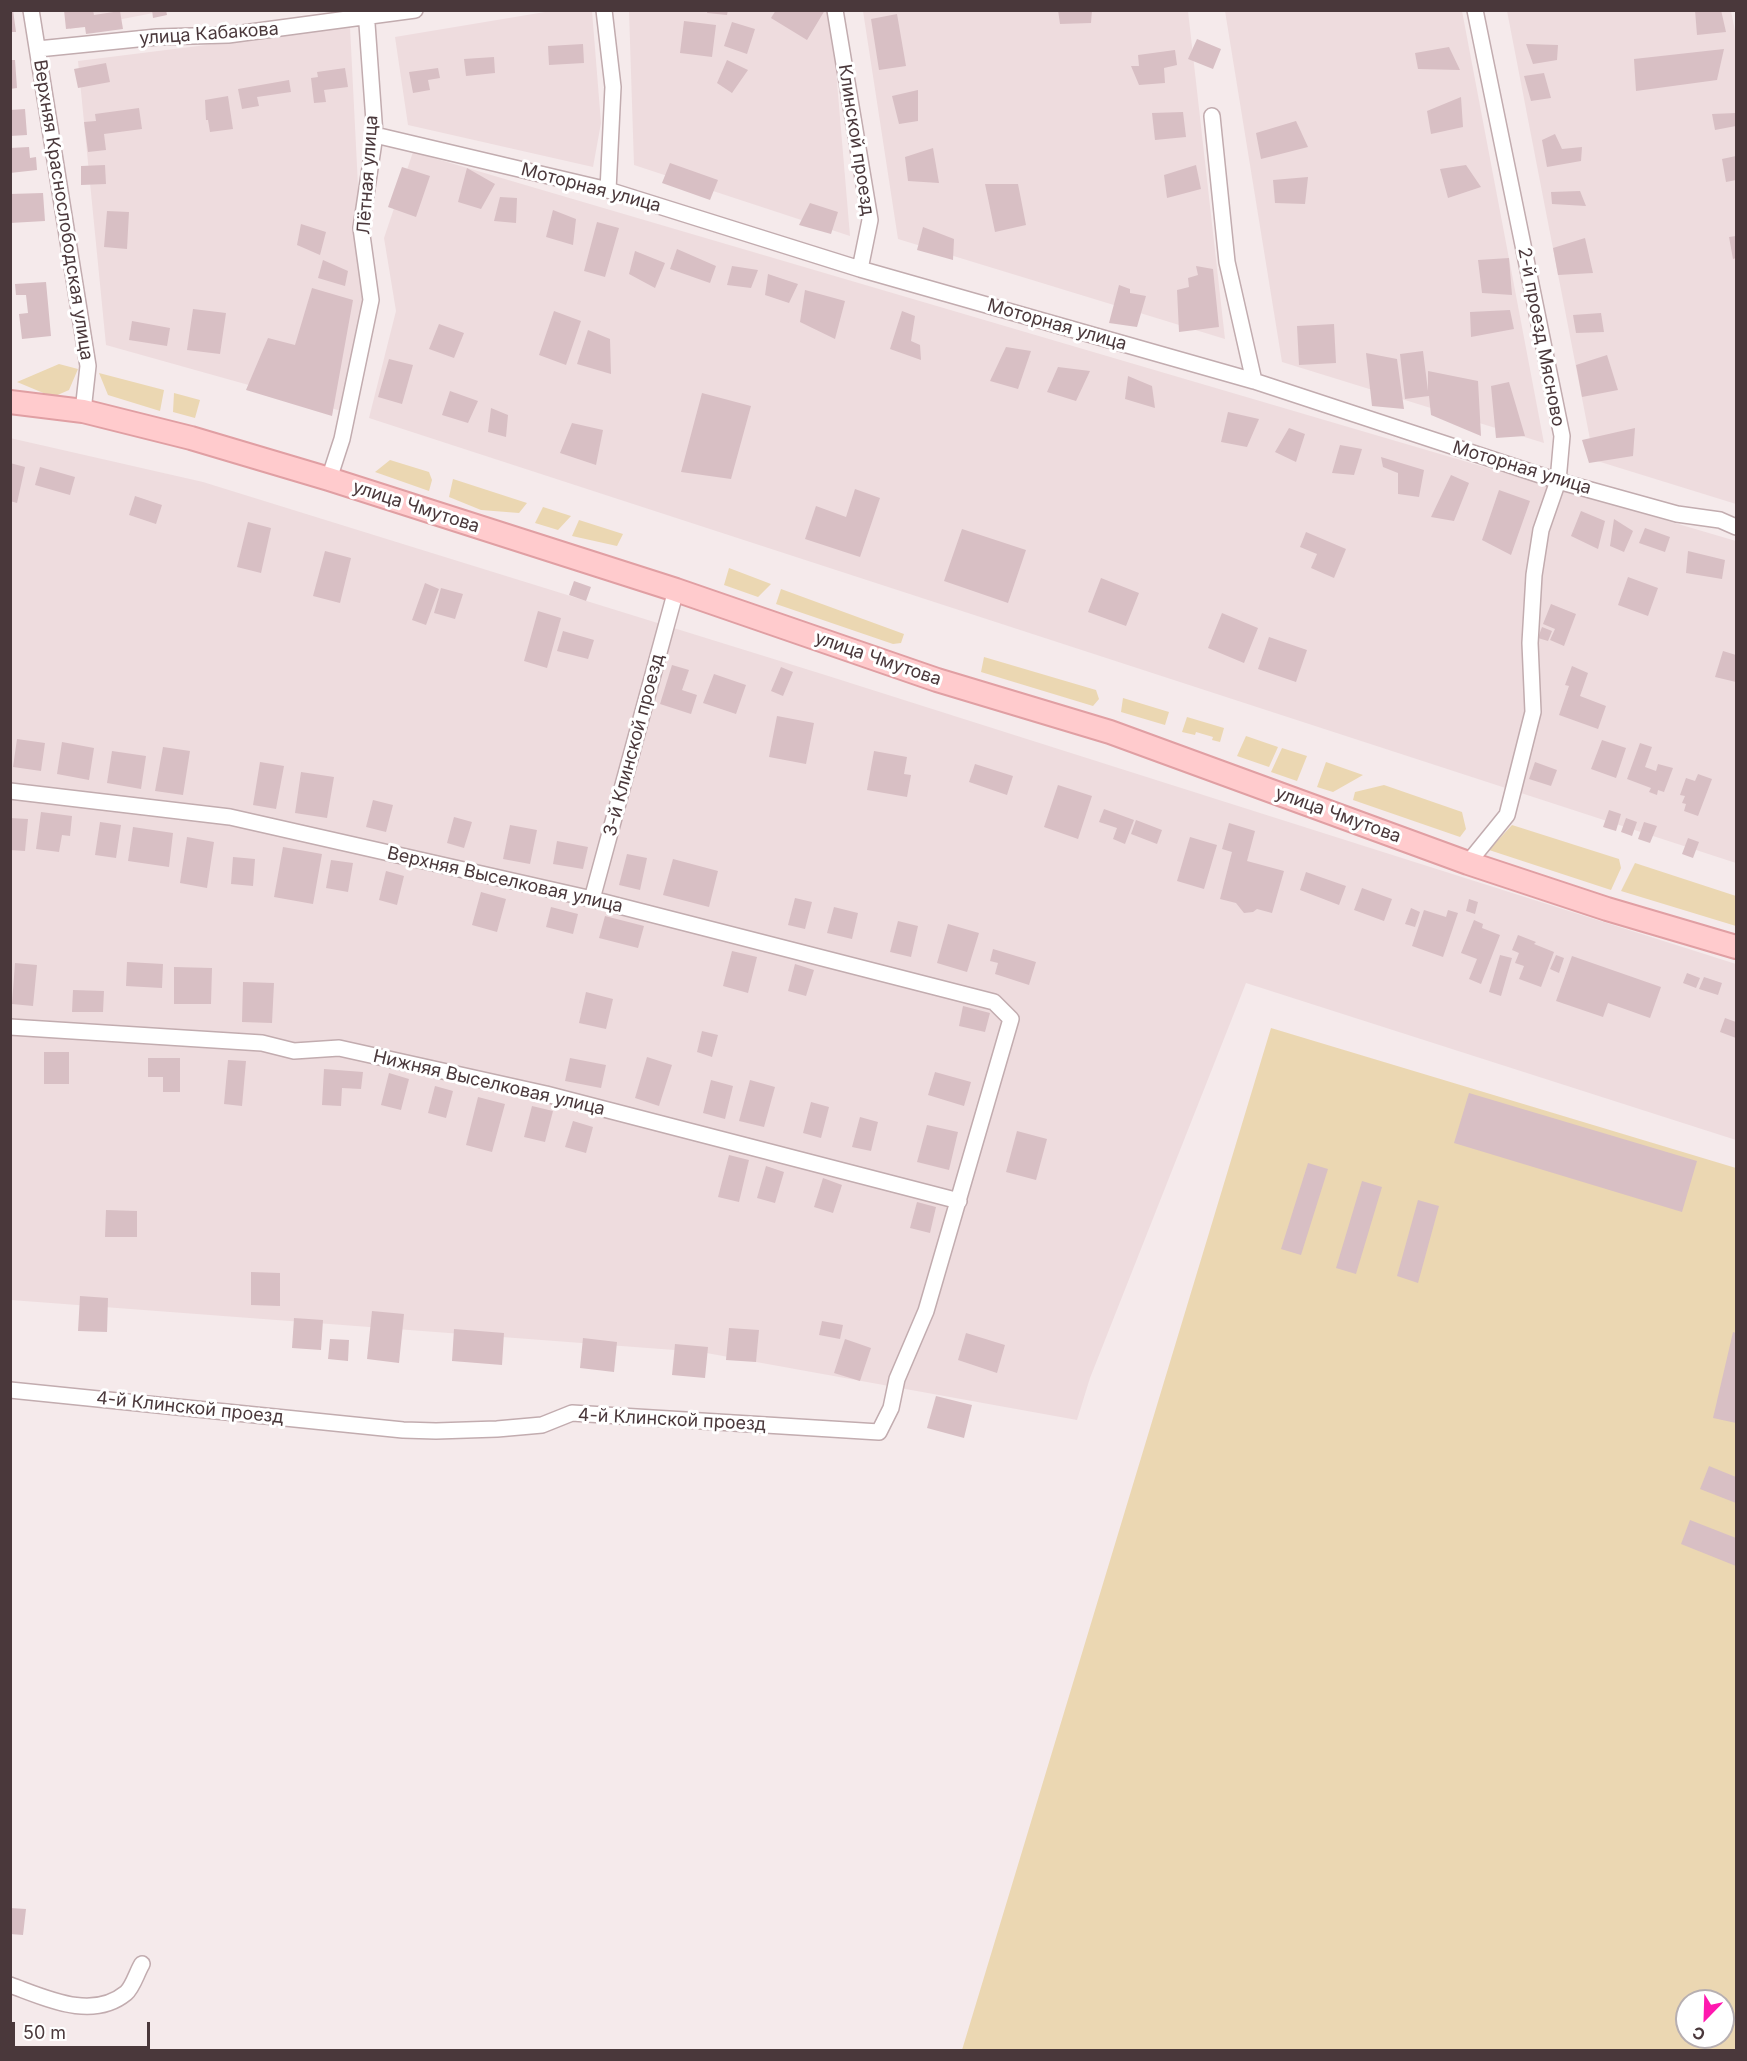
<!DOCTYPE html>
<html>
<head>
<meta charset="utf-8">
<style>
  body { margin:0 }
  #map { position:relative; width:1747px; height:2061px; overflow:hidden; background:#f5eaeb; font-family:Inter,sans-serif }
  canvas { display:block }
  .frame { position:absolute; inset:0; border:12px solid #4a383b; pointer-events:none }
  .north { position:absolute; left:1675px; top:1989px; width:60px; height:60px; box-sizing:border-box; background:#fff; border:2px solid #b7afb1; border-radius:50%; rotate:203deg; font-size:16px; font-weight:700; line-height:24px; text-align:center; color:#4a383b }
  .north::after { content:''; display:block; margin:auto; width:21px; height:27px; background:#ff18af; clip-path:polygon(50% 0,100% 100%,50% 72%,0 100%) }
  .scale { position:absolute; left:12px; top:2022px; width:138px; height:27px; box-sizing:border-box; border:3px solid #4a383b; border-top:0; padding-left:8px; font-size:18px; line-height:21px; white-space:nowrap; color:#4a383b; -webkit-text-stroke:4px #fff; paint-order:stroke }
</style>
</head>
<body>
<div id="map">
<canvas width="1747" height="2061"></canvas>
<div class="frame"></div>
<div class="north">С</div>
<div class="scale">50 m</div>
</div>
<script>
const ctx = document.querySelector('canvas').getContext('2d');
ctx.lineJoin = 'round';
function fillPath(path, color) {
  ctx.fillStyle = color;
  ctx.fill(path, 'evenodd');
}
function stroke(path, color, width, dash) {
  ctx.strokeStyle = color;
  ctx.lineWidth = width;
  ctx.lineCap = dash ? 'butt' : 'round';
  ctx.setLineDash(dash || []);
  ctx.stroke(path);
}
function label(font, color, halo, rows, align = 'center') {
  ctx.font = font + ' Inter,sans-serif';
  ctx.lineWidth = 6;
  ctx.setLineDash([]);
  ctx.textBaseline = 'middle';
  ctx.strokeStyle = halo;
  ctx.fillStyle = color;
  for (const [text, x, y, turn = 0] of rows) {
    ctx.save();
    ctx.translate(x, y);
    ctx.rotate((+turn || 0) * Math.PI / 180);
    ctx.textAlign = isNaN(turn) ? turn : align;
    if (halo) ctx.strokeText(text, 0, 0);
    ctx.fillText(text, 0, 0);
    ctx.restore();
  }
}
fillPath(new Path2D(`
  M66 10 164 11 70 29Z
  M551 11H592L601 123 593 167 408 125 395 37Z
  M629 11H831L850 236 634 165Z
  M863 11H1188L1225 339 898 239Z
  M1225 11H1462L1544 443 1282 362Z
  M1507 11H1731L1736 36V504L1594 460Z
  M350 27 358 186 370 300 345 412 106 345 78 61Z
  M413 152 1736 541V863L369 418 396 311 384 238Z
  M10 438 203 482 822 674 1736 964V1140L1246 983 1090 1378 1077 1420 701 1352 11 1300Z`), '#eedcde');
fillPath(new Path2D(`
  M59 364 78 369 69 390 53 397 17 382Z
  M99 373 164 390 160 411 108 395Z
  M174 393 200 400 195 418 173 412Z
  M390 460 429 472 432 480 429 491 375 472Z
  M453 479 527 503 519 513 481 510 449 497Z
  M543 507 571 516 558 530 535 523Z
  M579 520 623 534 617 546 572 536Z
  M729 568 771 584 758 597 724 585Z
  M781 589 904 634 901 643 893 644 776 604Z
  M984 657 1096 690 1099 699 1093 706 981 672Z
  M1123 698 1169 712 1165 725 1121 712Z
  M1187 717 1224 728 1220 742 1212 740 1213 737 1196 732 1195 735 1182 732Z
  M1246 736 1278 747 1269 767 1237 756Z
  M1282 748 1307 756 1297 781 1271 772Z
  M1326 762 1363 775 1333 792 1317 787Z
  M1384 785 1462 812 1466 829 1460 837 1353 800 1355 792Z
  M1512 825 1619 859 1621 868 1611 890 1489 850Z
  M1635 863 1736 896V926L1621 891Z
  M1271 1028 1736 1168V2050H962ZM1687 2001H1723V2037H1687Z`), '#ebd7b2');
fillPath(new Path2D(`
  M10 10H13L16 32H10Z
  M64 10H93L94 15 120 11 123 29 86 34 85 27 66 29Z
  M152 10H166L167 15 153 18Z
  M708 10H728L727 15 707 13Z
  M776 10H825L807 40 771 18Z
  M1058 10H1092L1091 23 1060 24Z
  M1695 10H1721L1726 32 1697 35Z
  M897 14 906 66 879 70 871 19Z
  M684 21 716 25 712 57 680 53Z
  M732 22 755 29 747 54 724 46Z
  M1197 39 1221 49 1213 69 1188 59Z
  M583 44 584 63 549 65 548 46Z
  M1526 44 1558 45 1557 60 1533 64Z
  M1449 47 1460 70 1418 69 1415 53Z
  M1724 49 1717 80 1636 91 1634 59Z
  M1175 50 1177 65 1164 68 1165 83 1139 85 1131 66H1139L1138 55Z
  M494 57 495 73 466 76 464 59Z
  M10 60H15L17 88 10 89Z
  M727 60 748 70 732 93 717 83Z
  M106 63 110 82 78 88 74 69Z
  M345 68 348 87 324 90 326 102 314 103 311 78 318 77 317 72Z
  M438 68 440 78 428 80 430 90 413 93 409 72Z
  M1544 73 1551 98 1531 101 1524 76Z
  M289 80 291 92 257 97 259 106 242 109 238 89Z
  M918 90V121L899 124 892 96Z
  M228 96 233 129 210 132 208 120H206L205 100Z
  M1461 97 1463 127 1431 134 1427 111Z
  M139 108 142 129 104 134 106 150 88 152 84 122 96 121 95 114Z
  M25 109 27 135 10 136V110Z
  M1183 112 1186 137 1155 140 1152 113Z
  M1736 113V126L1715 130 1712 114Z
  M1296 121 1308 147 1261 159 1256 133Z
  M1555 134 1562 149 1582 147 1581 161 1547 167 1542 140Z
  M29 147 30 158 36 157 37 170 10 173V148Z
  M933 148 939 183 908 181 905 157Z
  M1736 156V180L1726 182 1722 159Z
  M670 163 718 180 710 200 662 183Z
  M105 165 106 184 81 185V166Z
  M1196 165 1201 189 1167 198 1164 175Z
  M1466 165 1481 187 1448 198 1440 169Z
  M402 167 430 176 416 217 388 207Z
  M467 168 495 184 481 209 458 202Z
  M1308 177 1305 204 1275 203 1273 180Z
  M985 184H1018L1026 225 995 232Z
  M1580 191 1586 206 1552 204 1551 192Z
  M43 193 45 221 10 223V194Z
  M500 197 517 198 516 223 494 221Z
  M810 203 838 212 831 234 799 225Z
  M553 210 576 219 573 245 546 237Z
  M107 211 129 212 127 249 104 247Z
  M597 222 619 228 605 277 584 271Z
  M301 224 326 232 320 255 297 245Z
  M923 227 954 239 953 260 917 250Z
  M1736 236V258L1733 259 1729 237Z
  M1585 238 1593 273 1558 275 1553 248Z
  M677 249 716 266 710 283 670 269Z
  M635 251 665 263 655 288 629 274Z
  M1509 258 1512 295 1482 293 1478 260Z
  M323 260 348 271 345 286 318 278Z
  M732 266 758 270 751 288 727 285Z
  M1196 266 1213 269 1219 327 1179 332 1177 290 1189 287 1188 278 1198 275Z
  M768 274 798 284 789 303 765 295Z
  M46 282 51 336 22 339 19 314 28 313 26 295H16L15 284Z
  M1119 285 1130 289V293L1146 296 1137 327 1109 323Z
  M312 288 353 300 332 416 246 390 268 338 295 345Z
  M805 290 845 301 835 339 800 322Z
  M193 309 226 313 220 354 187 350Z
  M1510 310 1514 329 1471 337 1470 312Z
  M554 311 581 321 566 365 539 355Z
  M902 311 915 316 911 341 920 345 921 360 890 349Z
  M1601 313 1604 332 1576 333 1573 315Z
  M132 321 170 328 167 346 129 340Z
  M439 324 464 333 454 358 429 349Z
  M1334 324 1336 363 1299 365 1297 326Z
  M588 330 610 339 611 374 577 364Z
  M1006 347 1031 351 1018 389 990 381Z
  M1423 351 1428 391V371L1478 381 1481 436 1431 415 1429 396 1405 399 1400 354Z
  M1366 353 1397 359 1404 409 1372 406Z
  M1607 355 1618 390 1582 397 1576 365Z
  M389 359 413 365 402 404 378 397Z
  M1058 367 1090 371 1076 401 1047 392Z
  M1128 376 1152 386 1155 408 1125 399Z
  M1509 382 1525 436 1496 438 1491 386Z
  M450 391 478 401 468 423 442 415Z
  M702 393 751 406 731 479 681 472Z
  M491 408 508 415 506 437 488 432Z
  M1228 412 1259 419 1247 447 1221 442Z
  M572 423 603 430 596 465 560 453Z
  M1289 428 1305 434 1296 462 1275 452Z
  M1635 428 1633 456 1589 463 1582 440Z
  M1340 445 1362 449 1354 475 1332 473Z
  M1381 457 1424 470 1419 497 1398 494V473L1383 467Z
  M10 463 25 467 17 503 10 501Z
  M40 467 75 477 70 495 35 485Z
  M1451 475 1469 483 1454 521 1431 517Z
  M855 489 880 498 860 557 805 539 816 506 846 517Z
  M1499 490 1530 501 1511 555 1482 540Z
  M135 496 162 505 156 524 129 515Z
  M1581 511 1605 521 1598 549 1571 536Z
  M1614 519 1633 531 1624 552 1610 546Z
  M248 522 271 528 261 573 237 567Z
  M1645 528 1670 537 1665 552 1639 543Z
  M962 529 1026 550 1008 603 944 581Z
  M1306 532 1346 549 1334 578 1311 568 1317 554 1300 547Z
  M325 551 351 558 340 603 313 596Z
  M1688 551 1725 560 1722 579 1686 573Z
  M1628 577 1658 588 1648 616 1618 605Z
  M1101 578 1139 593 1126 626 1088 612Z
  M574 581 591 587 586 601 569 595Z
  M425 583 439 589 426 625 412 620Z
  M441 588 463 594 455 619 434 613Z
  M1551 604 1576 614 1564 646 1550 640 1555 629 1543 624Z
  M538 611 561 618 547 668 524 661Z
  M1222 613 1258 628 1244 663 1208 648Z
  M1542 627 1552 631 1548 641 1538 638Z
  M563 631 594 640 588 659 557 651Z
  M1269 637 1307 650 1296 682 1258 669Z
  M1723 651 1736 655V682L1715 677Z
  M672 665 689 670 682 690 697 695 691 714 660 704Z
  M1572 666 1588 673 1580 696 1606 706 1598 729 1559 715 1569 686 1565 685Z
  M781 667 793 672 783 696 771 691Z
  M714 674 746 685 736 714 703 703Z
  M777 716 814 723 806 764 769 757Z
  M17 739 45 743 41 771 13 767Z
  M1602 740 1626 748 1616 778 1591 769Z
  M62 742 94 748 89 780 57 774Z
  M1640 743 1652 747 1645 767 1656 771 1658 764 1673 768 1664 792 1658 790 1657 795 1649 792 1651 788 1627 779Z
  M163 747 190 751 183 795 155 791Z
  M112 751 146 756 141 789 107 783Z
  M874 751 907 757 904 774 911 775 907 797 867 790Z
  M260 762 284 766 276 809 253 805Z
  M1535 762 1557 770 1551 786 1529 779Z
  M975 764 1013 776 1007 795 969 782Z
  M301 772 334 777 327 818 295 813Z
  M1698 774 1712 779 1698 816 1684 811 1686 804 1682 803 1685 796 1680 795 1686 778 1695 781Z
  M1058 785 1092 796 1078 839 1044 827Z
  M373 800 393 805 386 832 366 827Z
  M1104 809 1134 820 1125 844 1113 839 1117 828 1099 822Z
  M1609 810 1621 814 1616 831 1603 827Z
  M41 812 72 816 70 836 62 835 59 852 36 849Z
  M454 817 472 822 464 848 447 843Z
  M10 818 28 819 25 851 10 850Z
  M1626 818 1637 822 1632 836 1621 832Z
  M1136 820 1162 830 1157 844 1131 834Z
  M100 822 121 825 116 858 95 855Z
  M1644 822 1657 826 1650 843 1638 839Z
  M1229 823 1255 831 1247 861 1284 871 1272 913 1257 909 1253 912 1244 913 1236 903 1220 899 1232 852 1222 849Z
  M510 825 537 830 530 864 503 859Z
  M133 827 173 833 169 867 128 861Z
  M187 837 214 842 207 888 180 883Z
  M1190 837 1217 845 1204 889 1177 881Z
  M1688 838 1699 842 1693 858 1682 854Z
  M557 841 588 847 583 869 553 864Z
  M283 847 322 854 313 904 274 897Z
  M627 854 647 858 640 890 619 885Z
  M233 857 255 859 253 886 231 884Z
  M673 859 718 871 709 907 663 895Z
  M331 860 353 863 348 892 326 888Z
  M386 871 404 876 397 905 379 900Z
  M1306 872 1346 886 1339 905 1300 890Z
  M1362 888 1392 899 1384 921 1354 910Z
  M481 892 506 899 497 932 472 925Z
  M795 898 812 902 805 929 788 925Z
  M1469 899 1478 902 1475 914 1466 911Z
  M551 907 578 914 573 934 546 927Z
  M834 907 858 913 852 939 827 933Z
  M1411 908 1420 912 1415 927 1405 924Z
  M1424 910 1446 917 1448 910 1458 913 1443 957 1412 946Z
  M605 916 644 926 638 948 599 938Z
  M1474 920 1483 924 1482 928 1500 935 1481 984 1469 979 1477 959 1461 953Z
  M898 921 918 926 911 957 890 952Z
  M948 924 979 933 967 972 937 963Z
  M1518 935 1536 942 1534 944 1554 952 1541 987 1519 979 1524 966 1515 963 1519 953 1512 950Z
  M993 949 1036 962 1029 985 995 974 998 963 990 961Z
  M732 951 757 957 748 993 723 986Z
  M1500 955 1512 958 1501 996 1489 992Z
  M1556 955 1564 958 1559 973 1550 969Z
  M1572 956 1661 987 1650 1018 1608 1003 1603 1017 1556 1001Z
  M127 962 163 964 162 988 126 986Z
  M15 963 37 965 33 1006 12 1004Z
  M795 964 814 970 806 996 788 991Z
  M174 967 212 968 211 1004H174Z
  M1687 973 1700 978 1696 988 1683 983Z
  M1704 977 1722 983 1718 995 1699 989Z
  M243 982 274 983 272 1023 242 1022Z
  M73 990 104 991 103 1012H72Z
  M586 992 613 999 606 1029 579 1023Z
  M963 1006 990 1013 985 1032 959 1026Z
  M1725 1018 1736 1022V1038L1720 1032Z
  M702 1031 718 1035 712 1057 697 1052Z
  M44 1052H69V1084H44Z
  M647 1057 672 1065 659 1106 635 1098Z
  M148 1058H180V1092H163V1077H148Z
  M570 1058 606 1065 601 1088 565 1081Z
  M228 1060 246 1061 242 1106 224 1104Z
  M324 1069 363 1072 361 1089 342 1088 341 1106 322 1105Z
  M935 1072 971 1082 964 1106 928 1095Z
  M389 1073 409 1079 401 1110 381 1105Z
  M711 1080 733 1086 725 1119 703 1113Z
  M750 1080 775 1087 764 1127 739 1121Z
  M435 1086 453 1091 446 1118 428 1113Z
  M1469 1093 1697 1161 1682 1212 1454 1143Z
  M478 1097 505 1104 492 1152 466 1145Z
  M811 1102 829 1107 821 1138 803 1133Z
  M532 1106 553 1111 545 1142 524 1137Z
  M860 1117 878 1122 871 1151 852 1147Z
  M573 1121 593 1127 586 1153 565 1147Z
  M927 1125 958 1132 949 1170 917 1162Z
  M1017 1131 1047 1139 1036 1180 1006 1172Z
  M729 1155 749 1160 739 1202 718 1197Z
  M1308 1163 1328 1169 1301 1255 1281 1249Z
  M766 1166 784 1172 775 1203 757 1198Z
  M823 1178 842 1185 833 1213 814 1207Z
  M1362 1181 1382 1187 1356 1274 1336 1268Z
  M1418 1200 1439 1206 1418 1283 1397 1276Z
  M917 1202 936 1207 930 1233 910 1228Z
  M106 1210 137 1211V1237H105Z
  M251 1272 280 1273V1306L251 1305Z
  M80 1296 108 1298 107 1332 78 1331Z
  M372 1311 404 1314 399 1363 367 1359Z
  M294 1318 323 1320 321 1350 292 1348Z
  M822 1321 843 1325 840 1339 819 1335Z
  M729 1328 759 1330 756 1362 726 1360Z
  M454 1329 504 1333 502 1365 452 1361Z
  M1733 1332 1736 1333V1423L1713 1418Z
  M966 1333 1005 1345 997 1373 958 1360Z
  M583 1338 617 1342 614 1372 580 1368Z
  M330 1339 349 1340 348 1361 328 1359Z
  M845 1339 871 1348 860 1381 834 1373Z
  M675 1344 708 1347 705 1378 672 1375Z
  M936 1396 972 1405 964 1438 927 1428Z
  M1709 1466 1736 1477V1503L1700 1489Z
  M1690 1520 1736 1538V1566L1681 1544Z
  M10 1908 26 1909 23 1935 10 1934Z`), '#d8bfc4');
const minor = new Path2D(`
  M31 10 88 366 83 411
  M604 10 613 87 608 190
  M835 10 870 220 860 269
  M38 49 157 37 228 35 415 10
  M1212 116 1227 262 1254 381
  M375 135 608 190 860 269 1254 381 1558 481 1677 514 1720 520 1736 527
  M329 479 342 439 371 300 361 228 375 135 366 10
  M10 791 230 817 592 899 994 1002 1011 1019 926 1311 897 1379 891 1408 879 1432 572 1413 542 1425 497 1429 436 1431 403 1430 10 1390
  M1468 863 1507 815 1533 712 1530 643 1534 575 1541 530 1558 481 1562 436 1475 10
  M592 899 676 590
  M10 1027 262 1043 294 1051 339 1048 546 1094 959 1201
  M10 1985C46 1998 92 2021 126 1993 133 1987 137 1972 142 1964`);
const secondary = new Path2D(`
  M10 402 83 411 191 438 329 479 676 590 937 680 1110 732 1468 863 1607 909 1736 947`);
stroke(minor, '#c2acaf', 18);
stroke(secondary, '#e09fa3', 26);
stroke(minor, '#fff', 15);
stroke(secondary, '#ffcbcd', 22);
label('18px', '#4a383b', '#fff', [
  ["улица Кабакова",209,34,-4],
  ["Клинской проезд",856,140,81],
  ["Лётная улица",368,175,-86],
  ["Моторная улица",591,188,15],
  ["Верхняя Краснослободская улица",63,210,81],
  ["Моторная улица",1057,325,16],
  ["2-й проезд Мясново",1541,337,79],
  ["Моторная улица",1522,468,17],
  ["улица Чмутова",416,507,18],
  ["улица Чмутова",878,659,19],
  ["3-й Клинской проезд",634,745,-75],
  ["улица Чмутова",1338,815,20],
  ["Верхняя Выселковая улица",505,880,13],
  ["Нижняя Выселковая улица",489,1083,13],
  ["4-й Клинской проезд",190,1408,6],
  ["4-й Клинской проезд",672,1420,3]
]);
</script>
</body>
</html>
